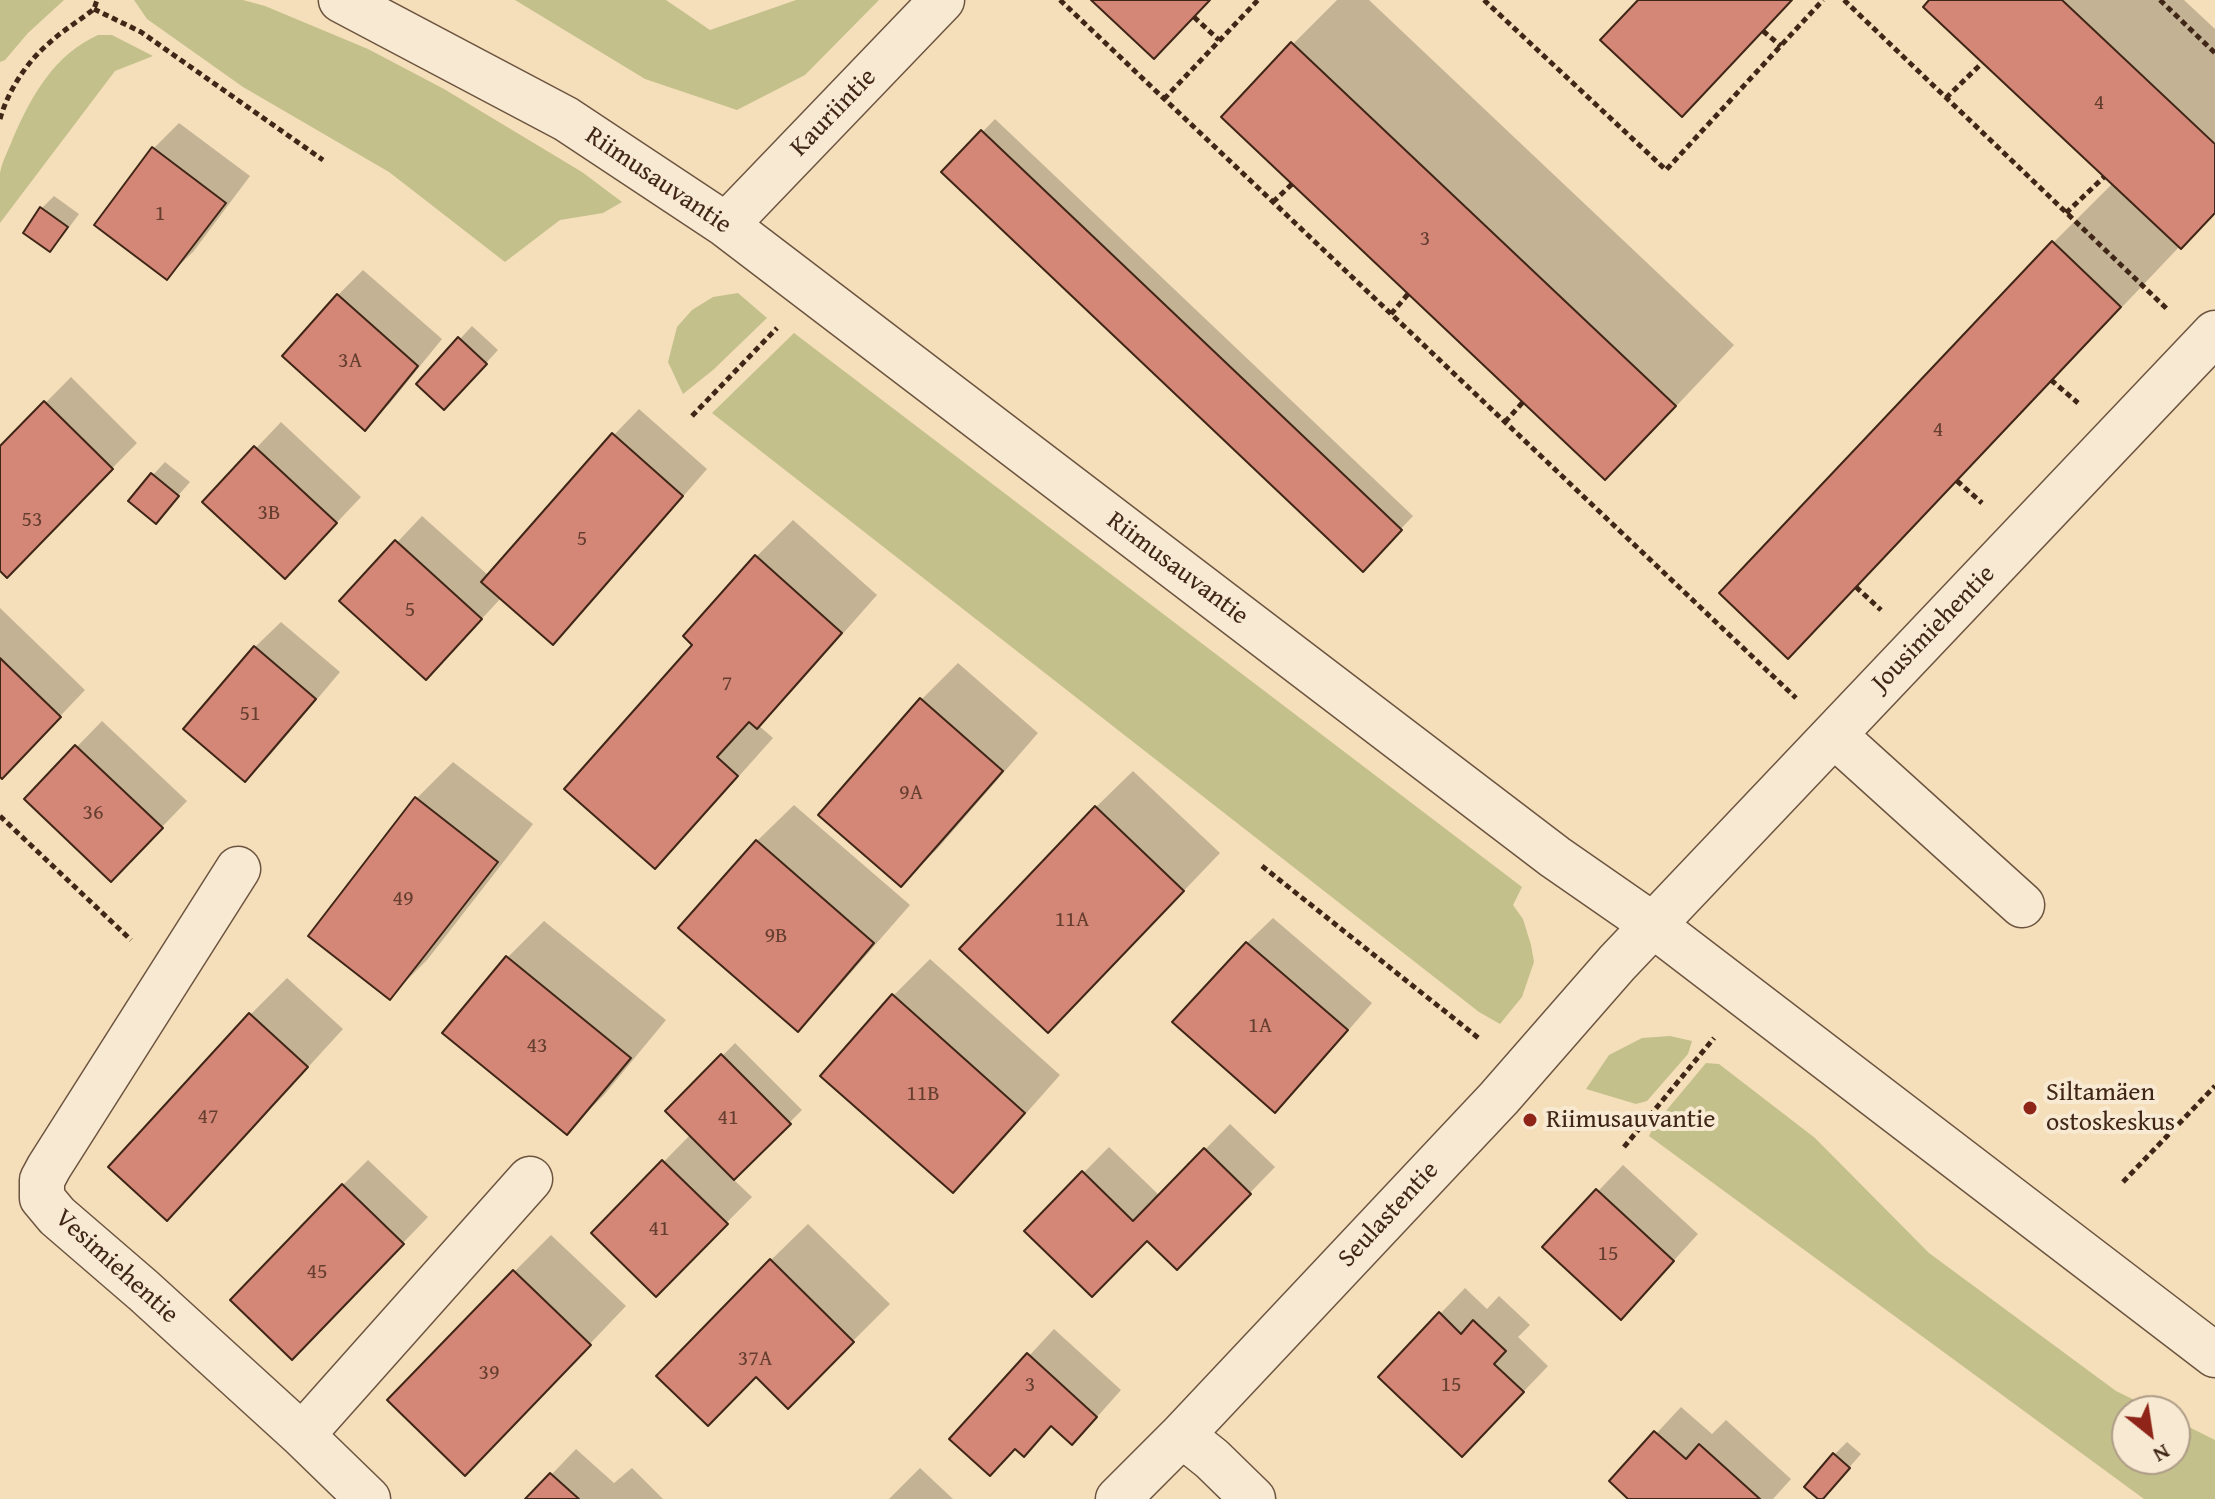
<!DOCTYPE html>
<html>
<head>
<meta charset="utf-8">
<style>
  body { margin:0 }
  #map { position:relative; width:2215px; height:1499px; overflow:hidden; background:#f5dfba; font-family:"Gentium Book Plus",serif }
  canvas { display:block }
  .north { position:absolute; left:2111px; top:1395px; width:80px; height:80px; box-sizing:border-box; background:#f8ead2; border:2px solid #ae9c87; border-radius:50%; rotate:150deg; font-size:22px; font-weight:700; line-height:32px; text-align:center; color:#402617 }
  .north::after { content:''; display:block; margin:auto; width:28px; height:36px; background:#8f2418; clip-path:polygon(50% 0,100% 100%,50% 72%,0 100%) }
</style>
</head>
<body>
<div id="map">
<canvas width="2215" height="1499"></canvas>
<div class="north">N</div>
</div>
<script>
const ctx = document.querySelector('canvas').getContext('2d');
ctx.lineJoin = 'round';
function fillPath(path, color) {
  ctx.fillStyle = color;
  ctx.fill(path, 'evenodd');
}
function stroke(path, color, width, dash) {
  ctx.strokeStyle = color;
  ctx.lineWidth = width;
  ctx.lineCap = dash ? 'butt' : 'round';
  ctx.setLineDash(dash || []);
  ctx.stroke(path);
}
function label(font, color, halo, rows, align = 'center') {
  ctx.font = font + ' "Gentium Book Plus",serif';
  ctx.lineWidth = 8;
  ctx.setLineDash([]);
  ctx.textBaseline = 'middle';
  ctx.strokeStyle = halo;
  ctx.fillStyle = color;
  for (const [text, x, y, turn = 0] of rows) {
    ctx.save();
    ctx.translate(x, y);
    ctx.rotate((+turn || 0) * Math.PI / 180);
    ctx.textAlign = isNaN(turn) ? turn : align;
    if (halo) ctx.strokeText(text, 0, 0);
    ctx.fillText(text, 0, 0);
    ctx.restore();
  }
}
fillPath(new Path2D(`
  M0 0H64L28 33 5 60 0 62Z
  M134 0H243L265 6 368 49 444 89 582 172 622 202 603 213 560 220 505 262 389 172 243 87 147 19Z
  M515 0H666L710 30 796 0H879L805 75 737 110 645 79Z
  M98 35H112L153 56 115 71 0 223C0 207 0 189 0 173 2 161 9 149 13 138 32 95 54 55 98 35Z
  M738 293 767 318 713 370 683 394 668 362 677 327 692 310 713 297Z
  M794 333 1522 887 1513 905 1523 919 1531 945 1534 962 1522 997 1500 1024 1479 1012 712 413Z
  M1670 1036 1692 1041 1688 1054 1647 1101 1636 1104 1586 1089 1609 1055 1642 1038Z
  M1706 1063 1719 1064 1815 1138 1929 1253 2116 1391 2157 1411H2127V1459H2175V1420L2215 1440V1499H2144L1649 1136 1655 1124Z`), '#c3c08b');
fillPath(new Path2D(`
  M1337 0H1369L1734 345 1665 418 1293 44Z
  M1932 0H2184L2215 29V212L2180 246 1848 596 1788 656 2053 243 2113 183Z
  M995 119 1413 516 1363 569 944 172Z
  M179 123 250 176 193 252 167 277 154 148Z
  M54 196 79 214 62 237 50 249 42 208Z
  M363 270 442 339 390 403 365 429 338 295Z
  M472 326 498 350 457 395 460 339Z
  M71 377 137 443 7 575 0 568V449Z
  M639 409 707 469 578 617 553 642 502 597 451 652 342 601 422 516 489 576 614 435Z
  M281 422 361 497 310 551 205 502Z
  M165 462 190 482 156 521 153 475Z
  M793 520 877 595 794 689 758 725 773 738 691 830 655 867 695 645 756 557Z
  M0 608 85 690 27 751 0 774Z
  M281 622 340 672 271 754 245 780 255 647Z
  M958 663 1038 733 938 848 901 885 921 700Z
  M102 721 187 801 136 854 26 799Z
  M453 762 533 824 427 960 390 997 416 799Z
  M1133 771 1220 853 1085 994 1096 807Z
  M794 805 910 905 834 992 798 1029 757 841Z
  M1273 918 1372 1003 1301 1085 1275 1110 1247 943Z
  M544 921 666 1020 604 1095 567 1132 507 958Z
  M930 959 1060 1075 990 1154 953 1191 893 996Z
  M287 978 343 1029 203 1182 167 1219 250 1015Z
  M735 1043 802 1110 733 1179 752 1197 656 1294 594 1233 691 1134 668 1111Z
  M1230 1124 1275 1167 1177 1268 1147 1238 1027 1230 1109 1147 1160 1196Z
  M368 1160 428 1217 318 1331 343 1185Z
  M1623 1165 1698 1234 1646 1291 1545 1247Z
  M808 1224 890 1304 788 1406 756 1375 771 1260Z
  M551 1235 626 1306 501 1437 514 1272Z
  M1465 1288 1487 1309 1499 1296 1530 1325 1518 1337 1548 1366 1488 1429 1440 1314Z
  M1054 1329 1121 1390 1097 1417 1071 1442 1053 1425 1024 1454 1016 1447 952 1439Z
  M1681 1407 1712 1434 1726 1420 1791 1479 1773 1499H1631L1612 1481Z
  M1847 1442 1861 1454 1833 1486 1834 1455Z
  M576 1449 614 1483 632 1468 663 1499H528Z
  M920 1468 953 1499H889Z`), '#0003');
const building = new Path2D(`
  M1091 0H1210L1154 59Z
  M1638 0H1792L1682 117 1600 40Z
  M1929 0H2062L2215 144V213L2181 249 1923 7Z
  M1291 42 1676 406 1605 480 1221 117Z
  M981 130 1402 530 1363 572 941 172Z
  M152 147 226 203 167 280 94 225Z
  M40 207 68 227 50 252 23 233Z
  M2052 241 2121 307 1788 659 1719 593Z
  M337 294 418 366 365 431 282 356Z
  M458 337 487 364 444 410 416 384Z
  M44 401 113 469 7 578 0 571V446Z
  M612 433 683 496 553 645 481 582Z
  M254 446 337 523 285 579 202 502Z
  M151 473 179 496 156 524 128 501Z
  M395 540 482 619 426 680 339 601Z
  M755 555 842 633 757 729 749 722 717 757 738 776 655 869 564 789 692 645 683 636Z
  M254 646 316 699 245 782 183 729Z
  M0 658 61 717 2 779 0 777Z
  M920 698 1003 771 901 887 818 815Z
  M75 745 163 828 111 882 24 799Z
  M415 797 498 862 390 1000 308 936Z
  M1095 806 1184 891 1048 1033 959 949Z
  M756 840 874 943 798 1032 678 928Z
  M1246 942 1348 1030 1275 1113 1172 1022Z
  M506 956 631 1058 567 1135 442 1033Z
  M892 994 1025 1113 953 1193 820 1076Z
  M249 1013 308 1067 167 1221 108 1167Z
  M721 1054 791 1124 734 1180 665 1111Z
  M1204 1148 1251 1194 1177 1270 1147 1241 1092 1297 1024 1231 1082 1171 1133 1221Z
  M662 1160 728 1224 656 1297 591 1233Z
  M342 1184 404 1244 292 1360 230 1300Z
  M1596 1189 1674 1261 1621 1320 1542 1247Z
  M770 1259 854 1342 788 1409 756 1377 708 1426 656 1376Z
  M513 1270 591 1345 465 1476 387 1400Z
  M1439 1312 1461 1334 1473 1320 1506 1351 1494 1364 1524 1392 1462 1457 1378 1377Z
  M1027 1353 1097 1417 1072 1445 1051 1426 1024 1457 1015 1449 990 1476 949 1439Z
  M1654 1431 1686 1459 1699 1444 1760 1499H1628L1609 1481Z
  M1833 1453 1850 1468 1823 1499H1818L1804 1487Z
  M550 1473 579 1499H525Z`);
fillPath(building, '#d48777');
stroke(building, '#402617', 2);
const minor = new Path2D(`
  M341 0 566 119 726 225 1555 857 1653 925 2215 1355
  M726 225 942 0
  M1834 735 2022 905
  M238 869 49 1167 42 1180V1198L57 1216 144 1291 302 1435 368 1499
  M302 1435 530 1179
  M1182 1435 1212 1459 1253 1499
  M1118 1499 1182 1435 1499 1098 1617 963 2215 333`);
stroke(minor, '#6d5440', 47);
stroke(new Path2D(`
  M1060 0 1796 698
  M1484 0 1666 170 1823 0
  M1844 0 2167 309
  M2160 0 2215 53
  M94 9 141 32 323 160
  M1194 17 1219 40
  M1763 31 1781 46
  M1946 98 1982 63
  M1164 99 1258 0
  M0 119C8 91 26 63 48 44 62 31 79 21 94 9L97 0
  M1273 202 1292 184
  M2066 213 2104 177
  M1391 314 1408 294
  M2051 380 2078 403
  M692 416 777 328
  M1505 422 1523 402
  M1957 481 1982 503
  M1856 587 1881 610
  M0 816 131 940
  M1262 866 1481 1040
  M1624 1147 1714 1038
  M2123 1182 2215 1086`), '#402617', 5, [6, 4]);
stroke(minor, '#f8ead2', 44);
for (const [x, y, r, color] of [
  [2030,1108,8,"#8f2418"],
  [1530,1120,8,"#8f2418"]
]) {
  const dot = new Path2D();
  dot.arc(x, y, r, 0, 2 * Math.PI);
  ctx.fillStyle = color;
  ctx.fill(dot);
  stroke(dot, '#f8ead2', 3);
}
label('22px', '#653e2f', null, [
  ["4",2099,103],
  ["1",160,214],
  ["3",1425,239],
  ["3A",350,361],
  ["4",1938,430],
  ["3B",269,513],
  ["53",32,520],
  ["5",582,539],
  ["5",410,610],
  ["7",727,684],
  ["51",250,714],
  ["9A",911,793],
  ["36",93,813],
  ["49",403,899],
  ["11A",1072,920],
  ["9B",776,936],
  ["1A",1260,1026],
  ["43",537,1046],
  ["11B",923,1094],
  ["47",208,1117],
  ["41",728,1118],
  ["41",659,1229],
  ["15",1608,1254],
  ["45",317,1272],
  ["37A",755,1359],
  ["39",489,1373],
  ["3",1030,1385],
  ["15",1451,1385]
]);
label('26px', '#402617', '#f8ead2', [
  ["Kauriintie",834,113,-46],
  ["Riimusauvantie",658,181,34],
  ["Riimusauvantie",1177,569,37],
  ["Jousimiehentie",1934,629,-46],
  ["Seulastentie",1389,1215,-47],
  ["Vesimiehentie",116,1267,42]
]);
label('26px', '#402617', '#f8ead2', [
  ["Siltamäen",2046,1093],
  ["ostoskeskus",2046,1123],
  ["Riimusauvantie",1546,1120]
], 'left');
</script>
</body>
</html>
